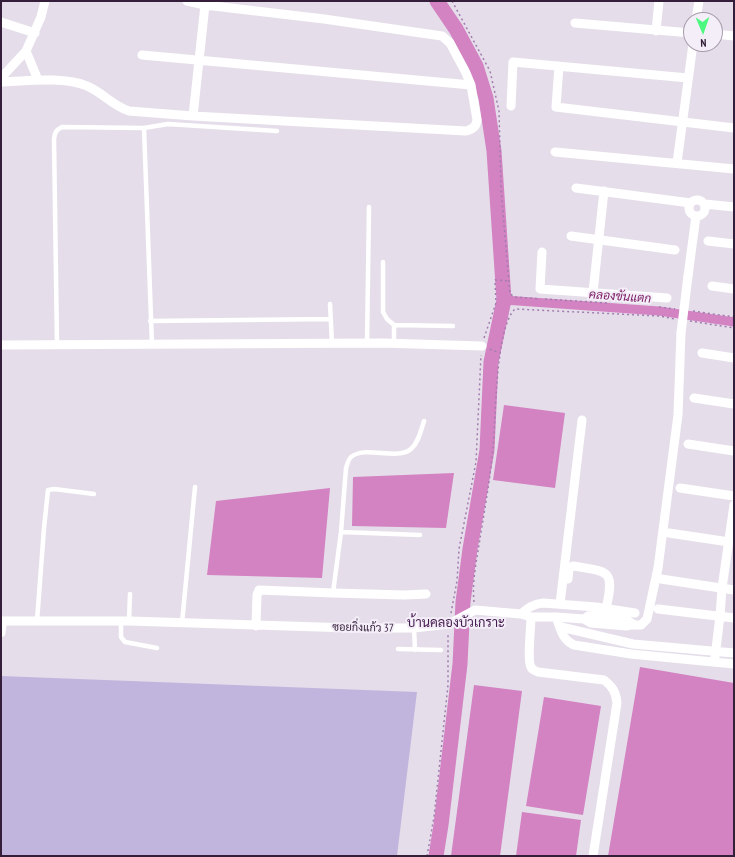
<!DOCTYPE html>
<html>
<head>
<meta charset="utf-8">
<style>
  body { margin:0 }
  #map { position:relative; width:735px; height:857px; overflow:hidden; background:#e5deea; font-family:"PT Sans Narrow",sans-serif }
  canvas { display:block }
  .frame { position:absolute; inset:0; border:2px solid #341e3a; pointer-events:none }
  .north { position:absolute; left:683px; top:12px; width:40px; height:40px; box-sizing:border-box; background:#f3eef7; border:1px solid #a79bab; border-radius:50%; rotate:178deg; font-size:11px; font-weight:700; line-height:16px; text-align:center; color:#341e3a }
  .north::after { content:''; display:block; margin:auto; width:14px; height:18px; background:#4df881; clip-path:polygon(50% 0,100% 100%,50% 72%,0 100%) }
</style>
</head>
<body>
<div id="map">
<canvas width="735" height="857"></canvas>
<div class="frame"></div>
<div class="north">N</div>
</div>
<script>
const ctx = document.querySelector('canvas').getContext('2d');
ctx.lineJoin = 'round';
function fillPath(path, color) {
  ctx.fillStyle = color;
  ctx.fill(path, 'evenodd');
}
function stroke(path, color, width, dash) {
  ctx.strokeStyle = color;
  ctx.lineWidth = width;
  ctx.lineCap = dash ? 'butt' : 'round';
  ctx.setLineDash(dash || []);
  ctx.stroke(path);
}
function label(font, color, halo, rows, align = 'center') {
  ctx.font = font + ' "PT Sans Narrow",Sarabun,sans-serif';
  ctx.lineWidth = 4;
  ctx.setLineDash([]);
  ctx.textBaseline = 'middle';
  ctx.strokeStyle = halo;
  ctx.fillStyle = color;
  for (const [text, x, y, turn = 0] of rows) {
    ctx.save();
    ctx.translate(x, y);
    ctx.rotate((+turn || 0) * Math.PI / 180);
    ctx.textAlign = isNaN(turn) ? turn : align;
    if (halo) ctx.strokeText(text, 0, 0);
    ctx.fillText(text, 0, 0);
    ctx.restore();
  }
}
fillPath(new Path2D(`
  M1 676 417 692 397 856H1Z`), '#c2b5dd');
fillPath(new Path2D(`
  M504 405 565 413 555 488 493 480Z
  M454 473 446 528 352 526 353 477Z
  M330 488 322 578 207 575 216 501Z
  M640 667 734 683V856H608Z
  M474 685 522 691 500 856H451Z
  M544 697 601 706 583 815 526 806Z
  M522 812 581 820 576 856H516Z`), '#d382c2');
stroke(new Path2D(`
  M504 300 659 311 734 322`), '#d382c2', 9);
stroke(new Path2D(`
  M436 856 441 825 460 664 463 602 470 549 487 450 491 362 504 300 494 151 486 98 476 66 456 29 437 1`), '#d382c2', 15);
stroke(new Path2D(`
  M452 1 490 71 499 111 501 189 510 294 515 297 540 299
  M545 299 607 303
  M659 307 675 309
  M693 311 734 317
  M690 321 734 328
  M484 338 496 303 495 280 510 281
  M490 349 499 353
  M474 602C472 583 476 563 479 545 484 513 490 481 493 448 496 419 495 328 515 309L659 316 675 319
  M451 613 457 581 459 549 476 462 481 355
  M427 856 434 817 448 685V633`), '#a27caf', 1.5, [2, 3]);
stroke(new Path2D(`
  M144 128 152 345
  M383 262V312L387 319 394 325V344
  M330 304 332 344
  M150 321 331 319
  M394 325 453 326
  M367 344 369 207
  M57 345 54 139C55 132 56 130 62 127L144 128 168 124 277 131
  M341 532 420 535
  M333 593 341 532 346 468C347 465 348 460 351 457 365 445 397 461 411 449 419 442 421 430 424 421
  M37 621 44 528 48 490 54 489 94 494
  M121 621V637L125 642 157 648
  M129 621 130 594
  M182 623 195 487
  M414 628 415 650
  M1 635 3 634 5 621
  M398 649 441 650`), '#fff', 4.5);
stroke(new Path2D(`
  M696 20 699 1
  M1 22 35 33
  M575 23 691 33
  M656 31 659 1
  M715 34 734 36
  M26 51 38 80
  M142 55 471 85
  M559 66 556 107 734 128
  M1 78 26 51 41 17 45 1
  M1 82C25 81 65 76 87 86 102 92 113 106 129 111L193 116 466 131C473 129 476 127 477 120L471 85 466 73 450 43 442 36 324 19 205 5 187 1
  M511 106 513 62 688 78
  M193 116 205 5
  M555 152 734 169
  M677 163 693 44
  M576 188 691 203
  M689 208a8 8 0 1 1 16 0a8 8 0 1 1-16 0Z
  M705 204 734 207
  M571 236 675 250
  M708 241 734 244
  M542 252 540 289 667 298
  M688 276 696 216
  M712 286 734 289
  M593 292 604 191
  M1 345 382 343 482 346
  M702 353 734 358
  M694 398 734 404
  M688 444 734 451
  M680 488 734 496
  M669 533 729 542
  M568 579 569 569 573 566C609 572 615 569 606 609
  M661 579 734 590
  M560 604 582 420
  M658 609 734 618
  M521 614C528 608 533 604 543 603L596 607 635 613
  M531 617H556C561 629 562 640 574 645L631 654 734 664
  M556 617 584 619 591 623 627 626 631 625H641L647 619 658 568 678 415 681 333
  M584 619 588 616 594 615 627 620 633 624
  M1 621H129L351 628H414L449 624 475 610 521 614 531 617C531 626 527 661 531 667 532 670 536 671 538 672L604 680C612 686 616 692 617 703L593 856
  M256 626 257 595 259 590 333 593 404 595 426 594
  M561 627 633 644 734 653
  M715 657 720 616 722 588 734 505`), '#fff', 9);
stroke(new Path2D(`
  M681 333 688 276`), '#fff', 9);
label('11px', '#341e3a', '#f3eef7', [
  ["ซอยกิ่งแก้ว 37",363,628,1]
]);
label('italic 12px', '#781762', '#f3eef7', [
  ["คลองขันแตก",620,297,4]
]);
label('13px', '#431a4d', '#f3eef7', [
  ["บ้านคลองบัวเกราะ",456,623]
]);
</script>
</body>
</html>
